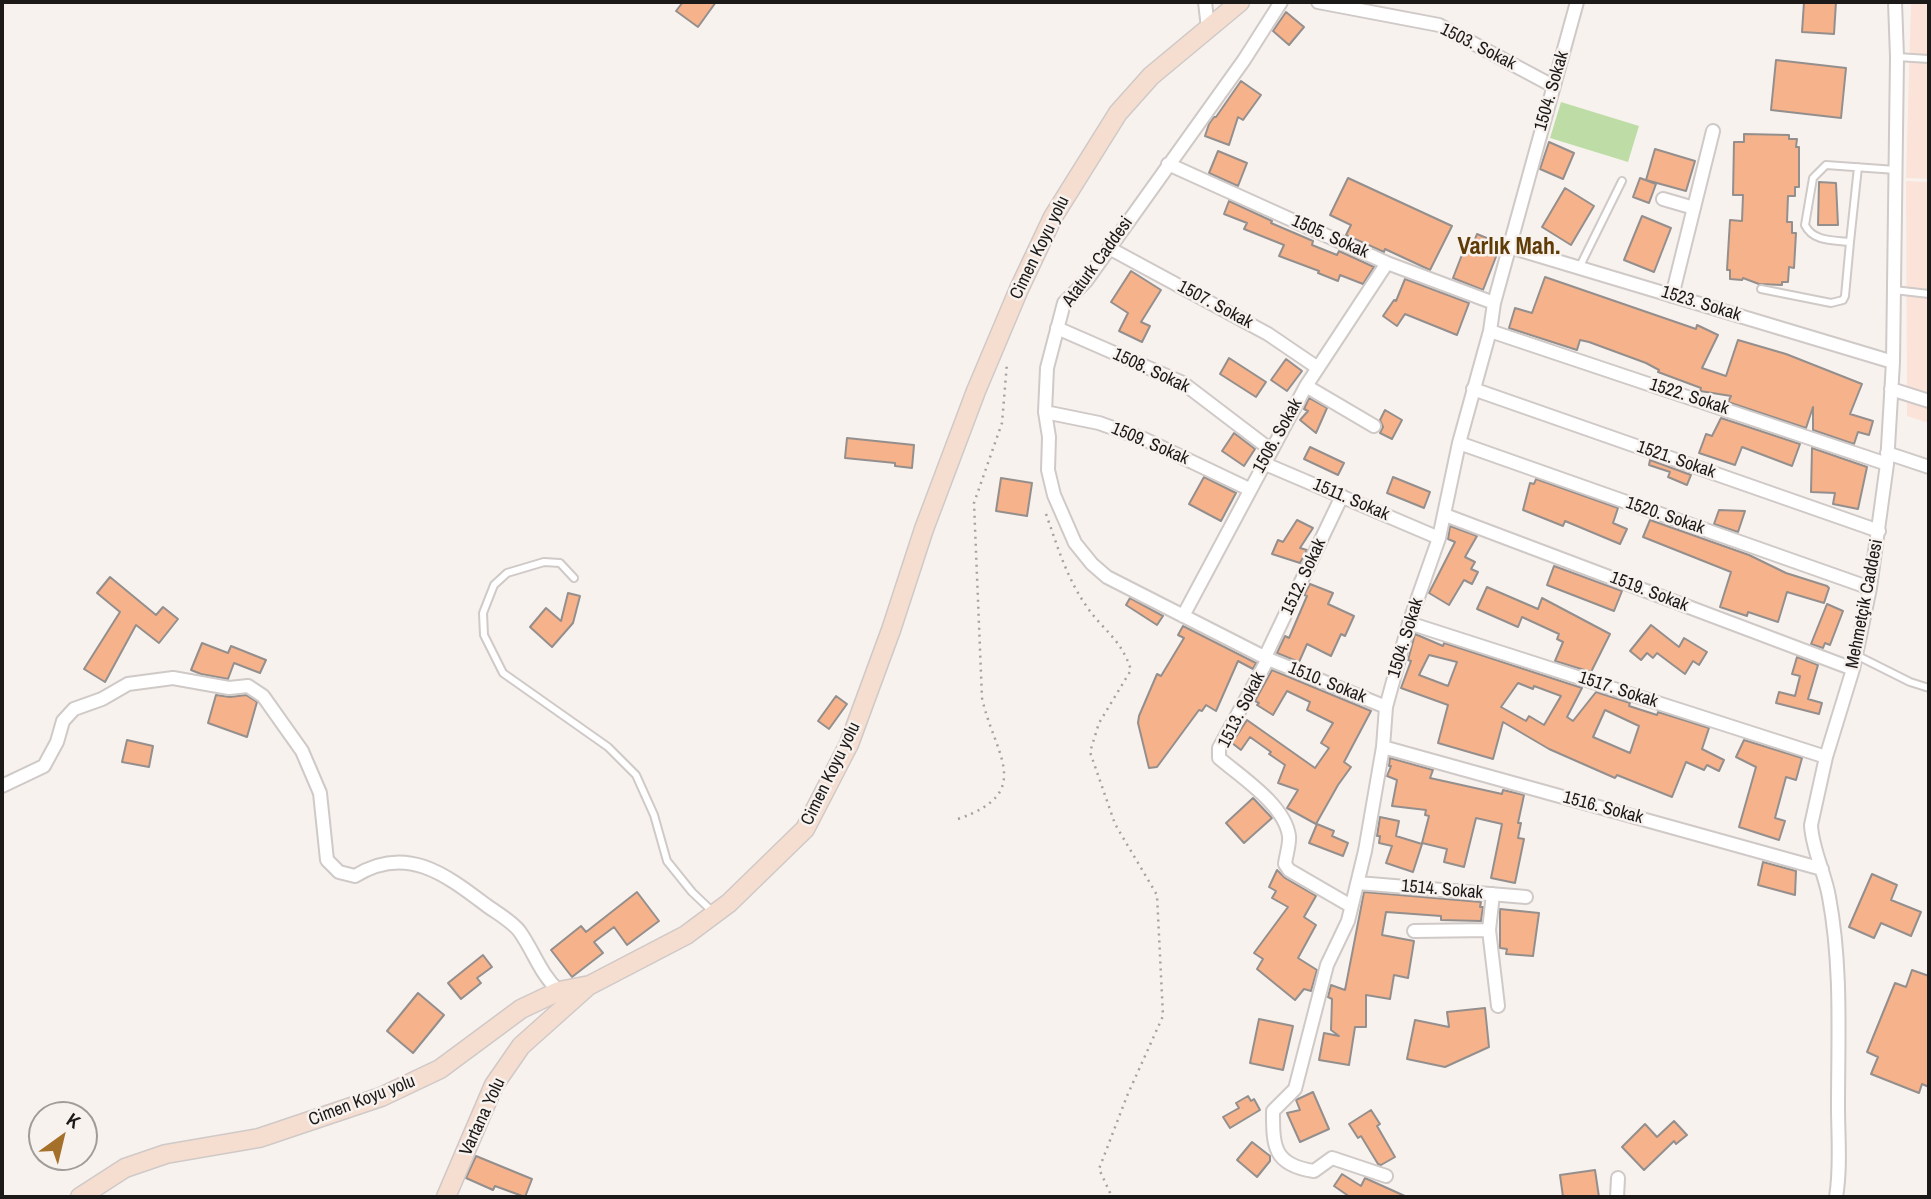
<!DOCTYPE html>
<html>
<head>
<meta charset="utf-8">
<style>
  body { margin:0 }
  #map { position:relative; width:1931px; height:1199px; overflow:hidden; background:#f8f2ef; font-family:"Archivo Narrow",sans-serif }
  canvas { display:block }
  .frame { position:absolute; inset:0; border:4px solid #1c1a19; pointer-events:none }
  .north { position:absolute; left:28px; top:1101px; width:70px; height:70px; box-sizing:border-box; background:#f8f2ef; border:2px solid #a09c99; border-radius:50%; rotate:34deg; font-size:19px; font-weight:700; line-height:28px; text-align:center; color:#1c1a19 }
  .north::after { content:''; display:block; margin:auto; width:24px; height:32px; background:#a57029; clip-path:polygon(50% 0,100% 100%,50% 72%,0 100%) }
</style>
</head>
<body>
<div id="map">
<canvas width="1931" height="1199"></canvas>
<div class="frame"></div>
<div class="north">K</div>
</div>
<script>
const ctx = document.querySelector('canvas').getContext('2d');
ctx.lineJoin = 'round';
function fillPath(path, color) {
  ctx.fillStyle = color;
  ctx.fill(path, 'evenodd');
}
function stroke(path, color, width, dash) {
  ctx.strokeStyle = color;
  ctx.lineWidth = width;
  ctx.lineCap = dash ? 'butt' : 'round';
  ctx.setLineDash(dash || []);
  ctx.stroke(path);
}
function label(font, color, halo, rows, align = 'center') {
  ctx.font = font + ' "Archivo Narrow",sans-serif';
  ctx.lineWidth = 5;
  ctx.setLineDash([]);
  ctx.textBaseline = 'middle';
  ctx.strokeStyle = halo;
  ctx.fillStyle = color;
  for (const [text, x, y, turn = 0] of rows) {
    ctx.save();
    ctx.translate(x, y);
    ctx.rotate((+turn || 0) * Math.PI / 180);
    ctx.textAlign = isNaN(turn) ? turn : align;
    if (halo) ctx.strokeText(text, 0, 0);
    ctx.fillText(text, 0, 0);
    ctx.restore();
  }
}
fillPath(new Path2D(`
  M1911 2 1929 3V179L1906 178Z
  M1906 181 1929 182V423L1907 416Z`), '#fce3d9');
fillPath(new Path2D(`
  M1561 102 1639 126 1628 162 1550 138Z`), '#bedda6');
const building = new Path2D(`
  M683 2H716L698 27 676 11Z
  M1804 2H1836L1834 34 1802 32Z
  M1286 12 1304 27 1289 45 1273 31Z
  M1776 60 1846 68 1841 118 1771 110Z
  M1241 81 1261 95 1243 120 1238 117 1229 145 1205 136 1209 124 1214 117H1216Z
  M1744 134 1789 135V139H1797L1796 147H1799V187H1795V196H1788L1787 222H1792V233H1796L1794 268 1789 267 1788 282H1782V285L1759 284 1743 278 1742 280 1730 279V270H1727L1730 220 1742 221 1743 195H1733L1734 142H1744Z
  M1549 142 1574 153 1563 179 1540 169Z
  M1655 149 1695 161 1686 191 1646 180Z
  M1218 151 1247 163 1238 186 1209 173Z
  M1348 178 1452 226 1430 270 1385 249 1384 252 1346 235 1351 225 1330 215Z
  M1640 178 1656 184 1649 203 1633 197Z
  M1819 182 1836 183 1838 225H1818Z
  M1565 188 1594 206 1571 245 1542 227Z
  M1229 201 1272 221 1271 223 1313 241 1312 245 1337 255 1339 251 1374 267 1363 284 1340 275 1338 281 1318 273 1319 271 1279 256 1284 245 1244 229 1247 223 1224 214Z
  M1642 216 1671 228 1654 272 1624 260Z
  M1477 234 1501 244 1483 290 1453 278 1465 247 1471 249Z
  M1131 271 1161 290 1141 322 1150 326 1142 342 1119 331 1128 313 1111 302Z
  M1545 277 1696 329 1697 325 1718 335 1702 368 1726 376 1738 340 1786 354 1862 384 1850 414 1873 421 1869 435 1858 432 1854 444 1813 430V407L1806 428 1728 402 1731 396 1700 391 1701 388 1658 372 1659 370 1646 363 1589 342 1580 340 1577 350 1509 328 1515 308 1532 313Z
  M1405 279 1469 303 1457 335 1405 314 1397 326 1383 316 1394 300 1396 301Z
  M1229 358 1266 382 1256 397 1220 374Z
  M1286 359 1302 371 1287 391 1271 380Z
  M1309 398 1327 408 1316 433 1300 420 1308 411 1304 409Z
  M1385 410 1402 420 1392 439 1380 433 1383 427 1380 420Z
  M1721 418 1800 444 1792 466 1742 447 1735 465 1699 453 1706 434 1712 436Z
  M1234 433 1255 449 1244 466 1222 451Z
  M847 438 914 445 912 468 895 466V463L845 458Z
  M1310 447 1344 463 1338 475 1304 459Z
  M1812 448 1867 467 1858 509 1833 504 1835 493 1811 492Z
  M1650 460 1691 475 1687 485 1668 477 1670 472 1649 465Z
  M1204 477 1236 493 1221 521 1189 504Z
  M1393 477 1430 492 1424 508 1387 493Z
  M1001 478 1032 483 1027 516 996 511Z
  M1536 479 1618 508 1613 523 1627 529 1620 544 1565 521 1563 526 1523 510 1530 483 1534 484Z
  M1719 510 1745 511 1738 532 1714 524Z
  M1297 520 1313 528 1300 548 1307 550 1300 563 1272 554 1278 540 1283 542Z
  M1650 520 1749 555 1786 573 1827 586 1829 588 1824 603 1787 592 1778 622 1748 612 1747 616 1720 607 1731 572 1643 537Z
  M1450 526 1477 536 1465 557 1475 562 1471 569 1478 572 1472 584 1464 580 1449 605 1429 593 1455 542 1448 539Z
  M1554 566 1622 591 1614 611 1547 585Z
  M110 577 156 615 163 607 178 619 159 643 136 625 105 682 84 669 120 612 97 593Z
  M1310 584 1333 593 1328 604 1354 616 1345 636 1341 634 1331 656 1307 644 1299 662 1277 653 1285 636 1289 638 1307 596 1304 595Z
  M1487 587 1538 609 1542 598 1610 634 1591 672 1555 661 1563 642 1557 639 1559 634 1522 617 1518 627 1477 609Z
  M568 593 580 596 573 623 552 647 530 627 546 608 561 621Z
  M1130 598 1163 616 1157 625 1126 605Z
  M1827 604 1843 611 1830 645 1825 643 1823 648 1811 644Z
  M1651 625 1679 647 1684 638 1707 652 1699 665 1693 661 1685 674 1657 653 1653 658 1647 653 1641 660 1630 651Z
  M1183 626 1256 663 1253 669 1238 661 1216 711 1206 705 1202 711 1199 710 1157 767 1149 768 1138 723 1139 716 1157 674 1161 676 1184 638 1178 635Z
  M1415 634 1443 646 1444 643 1582 688 1567 717 1573 721 1596 692 1630 703 1629 706 1657 715 1658 712 1709 728 1702 749 1724 760 1719 771 1707 765 1704 770 1686 762 1672 797 1617 775 1615 778 1549 749 1503 722 1493 759 1438 743 1448 705 1401 688 1411 661 1408 660ZM1429 655 1457 662 1448 686 1419 675ZM1518 683 1533 689 1534 686 1561 696 1544 725 1529 716 1526 721 1501 707ZM1605 710 1639 726 1630 753 1593 737Z
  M202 643 228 653 231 646 266 660 260 673 234 663 228 679 201 674 191 670Z
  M1797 657 1818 665 1808 699 1822 703 1819 714 1776 703 1779 692 1795 696 1800 676 1792 674Z
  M1272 670 1371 711 1344 762 1351 767 1338 785 1316 824 1287 808 1298 790 1278 783 1285 765 1269 754 1271 752 1250 737 1241 750 1232 743 1247 720 1315 768 1329 748 1321 743 1333 723 1307 710 1310 702 1287 691 1273 715 1257 705 1259 703 1255 701Z
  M216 695 230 697 246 695 257 702 247 737 208 723Z
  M836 696 847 704 829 729 818 721Z
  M127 740 153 746 149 767 122 762Z
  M1744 740 1802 758 1796 780 1786 777 1775 818 1785 821 1779 840 1739 827 1756 767 1736 757Z
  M1390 758 1433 770 1430 778 1502 794 1503 790 1524 795 1518 823H1521L1518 838 1524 839 1515 883 1491 878 1502 824 1476 818 1464 867 1444 862 1447 849 1422 843 1429 816 1425 815 1426 810 1392 806 1397 780 1387 776 1391 766H1389Z
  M1253 798 1272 818 1244 843 1226 823Z
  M1380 817 1399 821 1396 836 1422 844 1413 872 1386 863 1392 846 1379 843 1380 836H1377Z
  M1317 824 1334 831 1332 836 1348 843 1343 856 1309 843Z
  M1763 862 1796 871 1795 895 1758 885Z
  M1277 870 1285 878 1316 896 1304 917 1316 925 1298 958 1317 970 1311 991 1304 989 1295 1000 1257 969 1263 959 1254 953 1288 907 1272 898 1276 891 1269 887Z
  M1872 874 1897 885 1891 900 1921 912 1911 936 1881 923 1874 938 1849 927Z
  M637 892 659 921 627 945 614 927 594 942 603 953 572 977 551 950 581 926 586 932Z
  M1364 892 1481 902 1480 907H1483L1481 921 1441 920V916L1386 912 1382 935 1414 941 1408 978 1394 975 1390 999 1366 995V1027H1355L1349 1065 1319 1060 1324 1033 1339 1036 1331 1030 1332 999 1328 997 1331 985 1345 990Z
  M1500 909 1539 913 1533 956 1506 954 1507 949 1500 948Z
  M483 955 492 967 477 978 481 983 461 999 448 983Z
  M1912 970 1929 976V1087L1922 1084 1919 1093 1871 1074 1878 1057 1867 1052 1895 983 1906 987Z
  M418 993 444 1015 413 1053 387 1031Z
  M1485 1008 1489 1047 1445 1067 1407 1059 1415 1020 1449 1027 1447 1012Z
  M1259 1019 1293 1026 1283 1070 1250 1063Z
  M1313 1092 1329 1129 1300 1142 1287 1113 1300 1110 1296 1100Z
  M1248 1096 1251 1101 1254 1099 1260 1110 1230 1128 1223 1117 1239 1108 1236 1103Z
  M1371 1110 1380 1124 1377 1126 1395 1157 1381 1165 1378 1164 1361 1136 1358 1138 1349 1124Z
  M1674 1121 1687 1135 1676 1144 1674 1141 1644 1170 1622 1147 1645 1124 1657 1137Z
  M1252 1142 1270 1156V1161L1257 1177 1237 1160Z
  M476 1156 532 1179 525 1197 495 1186 493 1190 466 1178Z
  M1595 1170 1599 1197H1563L1560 1175Z
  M1342 1174 1361 1186 1365 1178 1407 1197H1350L1334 1186Z`);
fillPath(building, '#f5b28b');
stroke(building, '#948f8d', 2);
const lane = new Path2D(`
  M1897 57 1929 59
  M1850 242 1858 167
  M1579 268 1622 181
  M1761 289 1831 303 1843 300 1845 296 1850 242C1834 240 1813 242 1805 225L1813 178 1826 165 1896 170
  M1894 290 1929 294
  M574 578 560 563 544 562 507 573 494 585 483 613 484 635 503 673 608 747 636 775 654 815 667 861 692 892 714 913
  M1856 655 1910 682 1929 688`);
const street = new Path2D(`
  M1205 2 1208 28
  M1281 2 1244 60 1086 281 1064 303 1047 368 1045 412 1049 437 1048 470 1054 495 1075 543 1092 564 1107 577 1268 659 1386 707
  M1318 2 1439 25 1553 86
  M1168 164 1387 263 1494 303
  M1663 199 1694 208
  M1510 247 1893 362
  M1109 248 1268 334 1318 368
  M1672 296 1713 131
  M1057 328 1183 383 1271 450
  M1490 331 1887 464
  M1306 386 1374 426
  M1473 389 1879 531
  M1891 389 1929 401
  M1045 412 1099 423 1144 439 1249 489
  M1459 443 1870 588
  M1887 453 1929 467
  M1263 463 1439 538
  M1445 515 1853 669
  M1183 616 1306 386 1387 263
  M1409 623 1826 757
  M1265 657 1342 496
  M1268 659 1219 748V758C1241 777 1285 805 1289 836 1290 844 1286 855 1285 864L1289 870 1351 906
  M1383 747 1822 869
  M2 786 44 766 57 742 63 721 74 709 102 699 128 684 173 678 229 688 248 686 263 696 302 751 320 793 327 860 339 872 355 876C406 844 445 874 486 905 497 913 513 922 520 932 534 952 541 975 559 991
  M1358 883 1526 897
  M1493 894 1489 930 1498 1006
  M1414 931 1489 930
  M1386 1176 1332 1158 1314 1171C1273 1165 1273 1146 1273 1111L1295 1089 1327 965 1348 921 1365 851 1383 747 1386 707 1409 623 1439 538 1459 443 1490 331 1494 303 1577 2
  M1617 1197 1618 1178
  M1836 1197C1841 1168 1838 1136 1838 1106 1838 1037 1842 966 1829 897 1825 873 1812 849 1811 825L1826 757 1853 669 1870 588 1887 464 1893 362 1897 57 1895 2`);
const secondary = new Path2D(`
  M80 1197 125 1168 166 1154 259 1138 381 1097 440 1069 521 1009 559 991 590 985 686 935 729 903 805 829 849 744 891 630 924 529 976 391 1019 289 1053 217 1118 113 1151 76 1240 2
  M446 1197 494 1085 521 1046 587 987`);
stroke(lane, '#cfc9c7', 10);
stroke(street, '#cfc9c7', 16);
stroke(secondary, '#cfc9c7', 21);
stroke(new Path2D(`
  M1046 514C1057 545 1066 576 1085 604 1101 629 1121 638 1131 670L1099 723 1090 752 1115 824 1157 895 1163 1016 1127 1096 1099 1169 1112 1197
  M958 819C1036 792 994 754 982 698L974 503 1002 423 1007 363`), '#a5a19f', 2.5, [2, 5]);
stroke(lane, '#fff', 6);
stroke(street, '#fff', 12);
stroke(secondary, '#f5ded0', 18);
label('18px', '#1c1a19', '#f8f2ef', [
  ["1503. Sokak",1478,47,27],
  ["1504. Sokak",1552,91,-74],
  ["1505. Sokak",1330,237,24],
  ["Cimen Koyu yolu",1040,248,-64],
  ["Ataturk Caddesi",1098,262,-54],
  ["1523. Sokak",1701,304,17],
  ["1507. Sokak",1215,305,28],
  ["1508. Sokak",1151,371,25],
  ["1522. Sokak",1689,397,18],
  ["1506. Sokak",1278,436,-61],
  ["1509. Sokak",1150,444,23],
  ["1521. Sokak",1676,460,19],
  ["1511. Sokak",1351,500,23],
  ["1520. Sokak",1665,516,19],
  ["1512. Sokak",1304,577,-65],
  ["1519. Sokak",1649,592,21],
  ["Mehmetçik Caddesi",1865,604,-79],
  ["1504. Sokak",1406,638,-73],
  ["1510. Sokak",1327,683,22],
  ["1517. Sokak",1618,690,18],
  ["1513. Sokak",1242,710,-63],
  ["Cimen Koyu yolu",831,774,-64],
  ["1516. Sokak",1603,808,15],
  ["1514. Sokak",1442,890,5],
  ["Cimen Koyu yolu",362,1101,-21],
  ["Vartana Yolu",483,1117,-65]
]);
label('bold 24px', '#5f3b06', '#f8f2ef', [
  ["Varlık Mah.",1509,248]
]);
</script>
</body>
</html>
